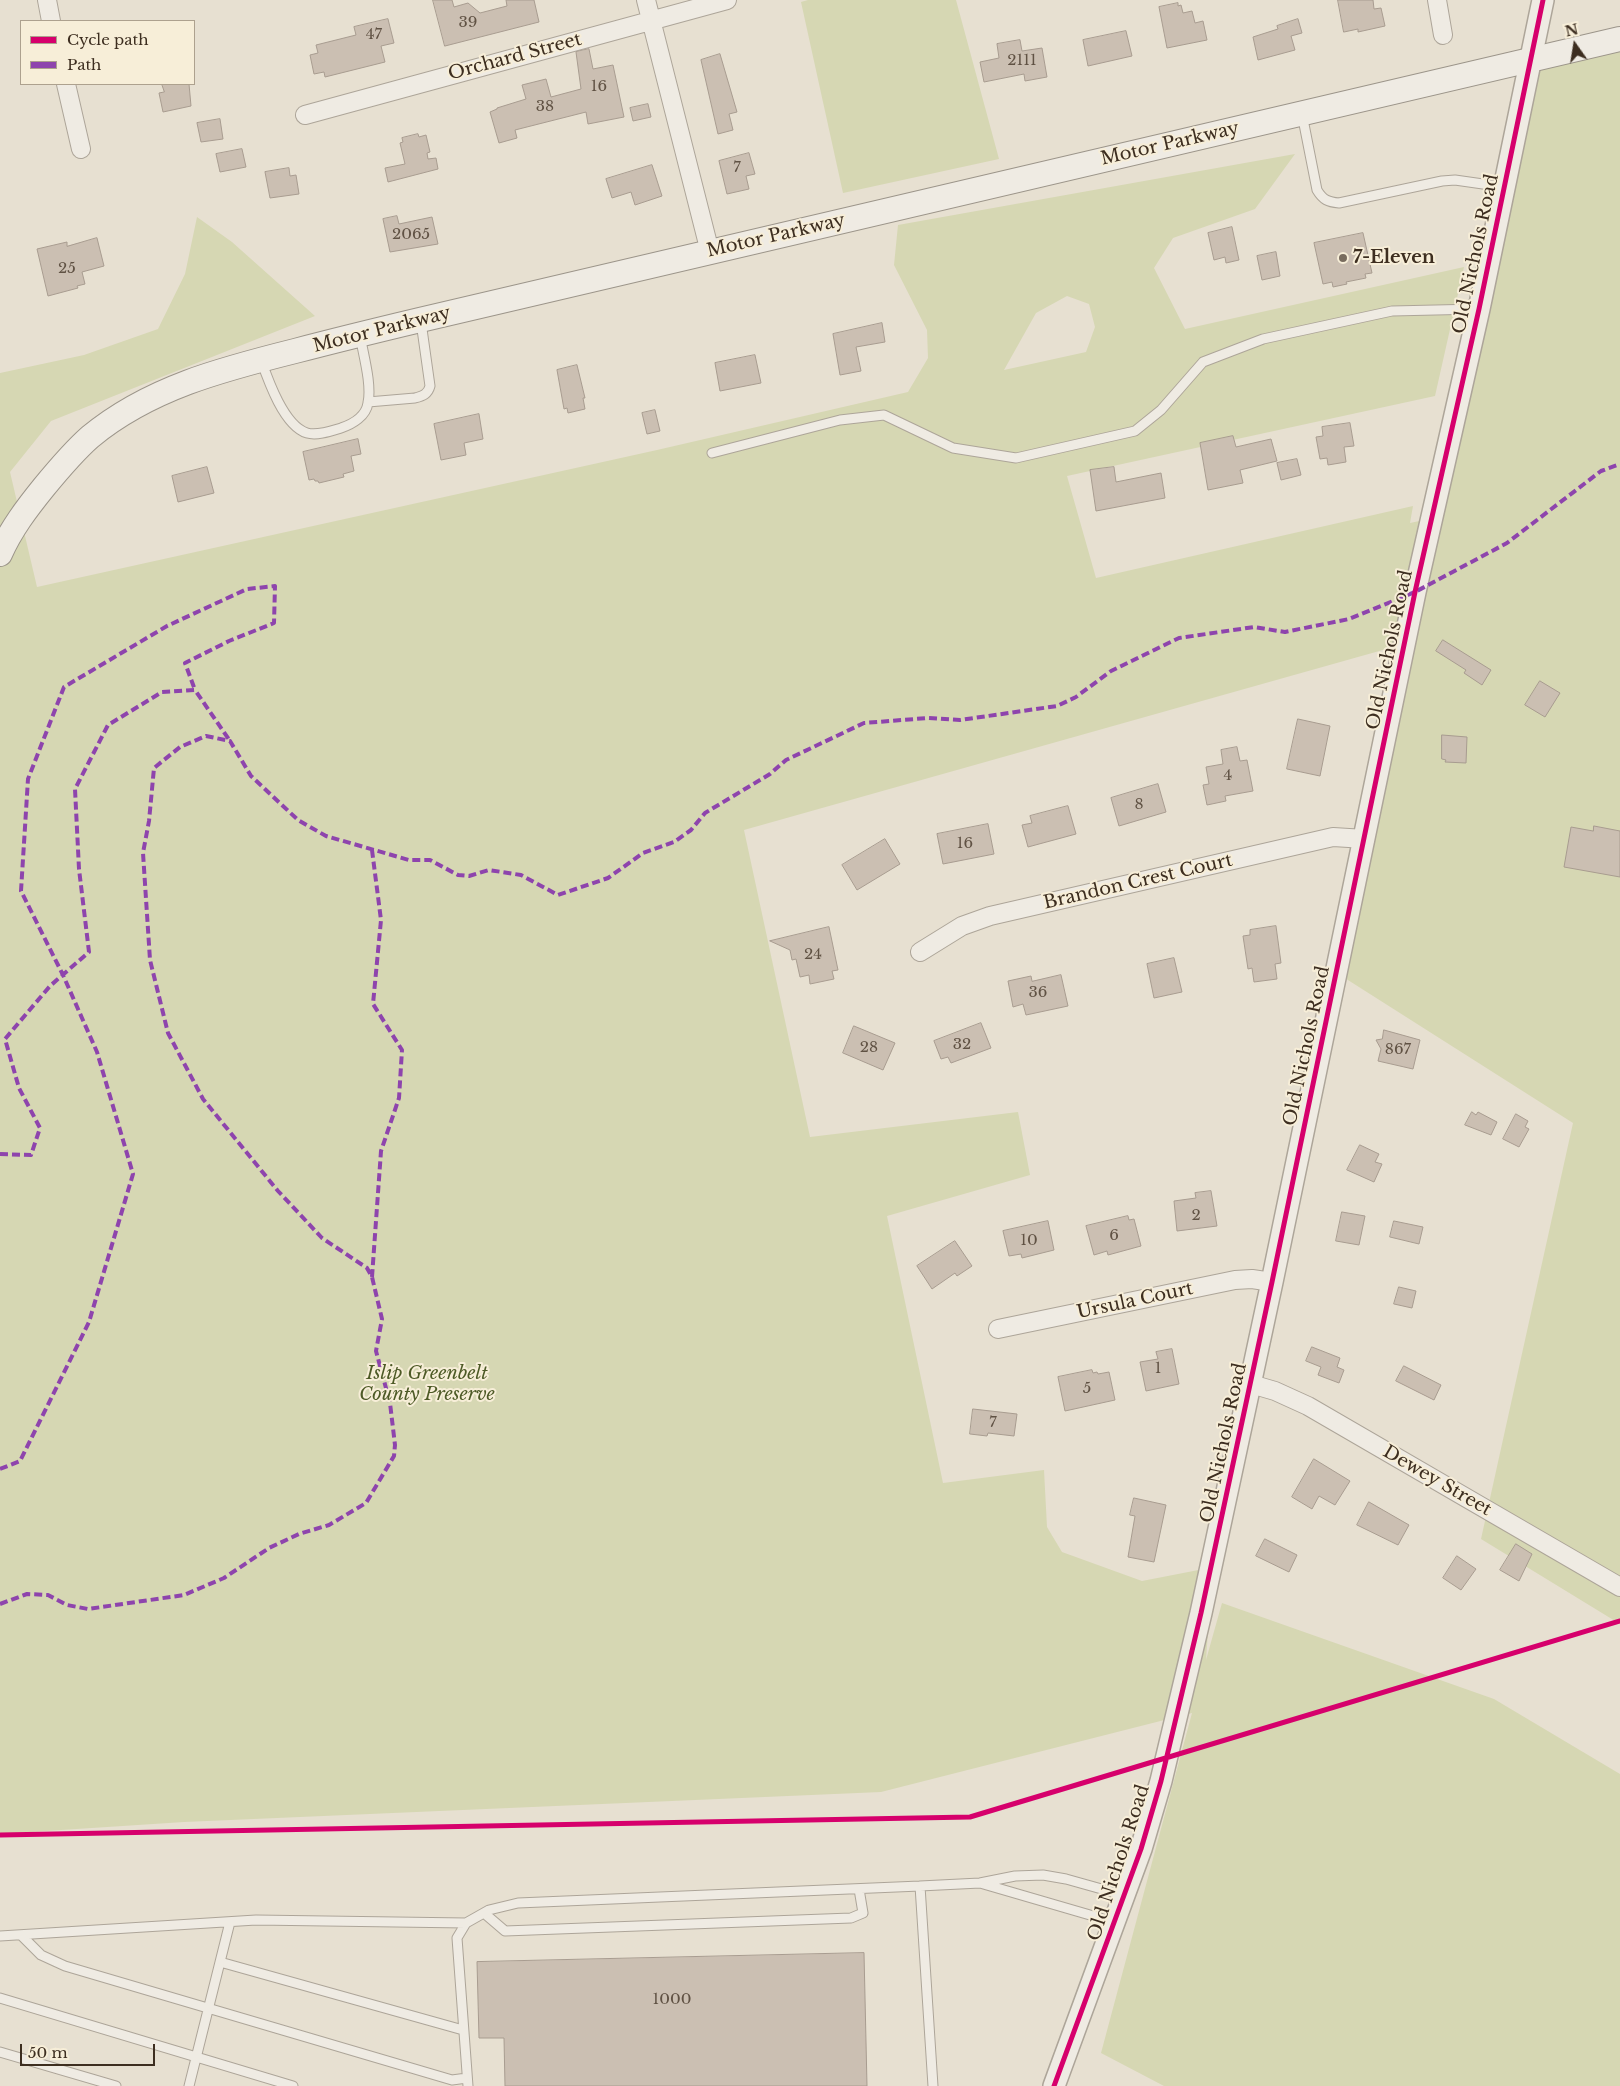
<!DOCTYPE html>
<html>
<head>
<meta charset="utf-8">
<style>
  body { margin:0 }
  #map { position:relative; width:1620px; height:2086px; overflow:hidden; background:#e7e0d1; font-family:"Libre Baskerville",serif }
  canvas { display:block }
  .legend { position:absolute; left:20px; top:20px; width:175px; height:65px; box-sizing:border-box; background:#f7eed8; border:1px solid #ada18e; margin:0; padding:6px 9px; list-style:none; font-size:15px; color:#3d2e20 }
  .legend li { display:flex; align-items:center; gap:10px; height:25px }
  .legend b { width:25px; border:1px solid #ada18e }
  .north { position:absolute; left:1550px; top:20px; width:50px; height:50px; -webkit-text-stroke:4px #f7eed8; paint-order:stroke; rotate:347deg; font-size:14px; font-weight:700; line-height:20px; text-align:center; color:#3d2e20 }
  .north::after { content:''; display:block; margin:auto; width:18px; height:22px; background:#3d2e20; clip-path:polygon(50% 0,100% 100%,50% 72%,0 100%) }
  .scale { position:absolute; left:20px; top:2044px; width:135px; height:22px; box-sizing:border-box; border:2px solid #3d2e20; border-top:0; padding-left:6px; font-size:15px; line-height:18px; white-space:nowrap; color:#3d2e20; -webkit-text-stroke:4px #f7eed8; paint-order:stroke }
</style>
</head>
<body>
<div id="map">
<canvas width="1620" height="2086"></canvas>
<ul class="legend">
<li><b style="height:6px;background:#d6006c"></b>Cycle path</li>
<li><b style="height:6px;background:#8e44ad"></b>Path</li>
</ul>
<div class="north">N</div>
<div class="scale">50 m</div>
</div>
<script>
const ctx = document.querySelector('canvas').getContext('2d');
ctx.lineJoin = 'round';
function fillPath(path, color) {
  ctx.fillStyle = color;
  ctx.fill(path, 'evenodd');
}
function stroke(path, color, width, dash) {
  ctx.strokeStyle = color;
  ctx.lineWidth = width;
  ctx.lineCap = dash ? 'butt' : 'round';
  ctx.setLineDash(dash || []);
  ctx.stroke(path);
}
function label(font, color, halo, rows, align = 'center') {
  ctx.font = font + ' "Libre Baskerville",serif';
  ctx.lineWidth = 4;
  ctx.setLineDash([]);
  ctx.textBaseline = 'middle';
  ctx.strokeStyle = halo;
  ctx.fillStyle = color;
  for (const [text, x, y, turn = 0] of rows) {
    ctx.save();
    ctx.translate(x, y);
    ctx.rotate((+turn || 0) * Math.PI / 180);
    ctx.textAlign = isNaN(turn) ? turn : align;
    if (halo) ctx.strokeText(text, 0, 0);
    ctx.fillText(text, 0, 0);
    ctx.restore();
  }
}
fillPath(new Path2D(`
  M808 0H956L999 159 843 193 801 2Z
  M1620 43V1624L1481 1539 1573 1123 1329 968 1397 646 744 830 810 1137 1018 1112 1030 1175 887 1216 943 1483 1044 1470 1047 1527 1062 1552 1142 1581 1219 1566 1209 1617 1206 1660 1222 1603 1494 1699 1620 1774V2086H1164L1101 2053 1192 1713 881 1792 184 1822 0 1834V373L84 355 158 329 185 274 197 217 232 242 315 316 51 421 10 472 37 587 657 450 908 392 928 358 927 330 894 265 898 225 1295 154 1255 209 1173 238 1154 268 1185 329 1464 267 1435 396 1067 476 1096 578 1413 506 1410 523 1424 520 1521 68ZM1067 296 1089 304 1095 327 1086 352 1004 370 1036 313Z`), '#d6d7b3');
const building = new Path2D(`
  M433 0H452L454 7 468 3 480 13 507 6 506 0H534L539 22 445 46Z
  M1338 0H1373L1374 9 1381 8 1385 26 1358 32V29L1344 32Z
  M1178 3V6L1181 5 1183 13 1192 11 1195 23 1203 21 1207 40 1167 48 1159 7Z
  M388 19 394 43 381 46 385 62 325 77 324 72 314 74 310 55 318 53 316 45 356 35 354 27Z
  M1298 19 1302 33 1291 36 1295 50 1258 60 1253 37 1278 29 1277 26Z
  M1126 31 1132 56 1088 66 1083 40Z
  M1020 40 1022 51 1042 48 1047 77 1025 81 1024 74 984 82 980 62 999 58 997 44Z
  M589 49 593 69 613 65 624 117 588 124 586 112 515 130 517 138 499 143 490 112 497 109V108L526 99 522 85 546 79 551 97 581 89 576 52Z
  M720 54 737 112 729 114 733 130 718 134 701 60Z
  M162 84H189L191 106 163 112 159 93 164 92Z
  M648 104 651 117 633 121 630 108Z
  M220 119 223 139 201 142 197 123Z
  M418 134 419 137 426 135 430 152 427 153 428 159 436 158 438 169 388 182 385 168 405 164 400 143 403 142 402 138Z
  M242 149 246 167 220 172 216 154Z
  M749 153 755 174 746 176 749 189 727 194 719 161Z
  M652 165 662 196 635 205 631 192 612 198 606 179Z
  M289 168 290 176 296 175 299 194 270 198 265 172Z
  M397 216 399 224 432 217 438 244 390 252 383 219Z
  M1232 227 1239 260 1226 263 1225 257 1214 260 1208 233Z
  M1363 233 1372 273 1365 274 1366 278 1346 282 1347 284 1333 287 1332 282 1323 284 1314 243Z
  M97 238 104 266 82 272 85 284 77 286 78 288 48 296 37 249 67 242V246Z
  M1276 252 1280 276 1262 280 1257 256Z
  M882 323 885 342 856 347 861 371 840 375 833 334Z
  M755 355 761 383 720 391 715 363Z
  M577 365 585 398H583L585 409 568 413 567 408 564 409 557 370Z
  M655 410 660 431 647 434 642 413Z
  M479 414 483 439 464 443 466 455 441 460 434 424Z
  M1350 423 1354 446 1344 447 1346 462 1328 465 1327 458 1320 459 1316 437 1323 436 1322 427Z
  M1233 436 1236 447 1271 439 1277 461 1240 470 1243 483 1208 490 1200 443Z
  M358 439 361 454 351 456 354 471 343 474 344 477 319 483 318 481H315L314 479 309 480 303 452Z
  M1297 459 1301 475 1281 480 1277 463Z
  M207 467 214 493 178 502 172 476Z
  M1114 467 1116 482 1161 473 1165 498 1096 511 1090 470Z
  M1443 640 1491 670 1482 685 1464 673 1466 670 1436 651Z
  M1540 681 1560 693 1545 717 1525 705Z
  M1298 719 1330 726 1320 776 1287 769Z
  M1442 735 1467 737 1466 763 1445 762 1446 760 1442 759Z
  M1237 747 1240 761 1247 760 1253 791 1225 796 1226 801 1207 805 1203 785 1209 784 1206 767 1223 764 1221 750Z
  M1158 784 1166 812 1119 826 1111 798Z
  M1068 806 1076 834 1028 847 1022 825 1032 823 1030 816Z
  M988 824 994 854 943 864 937 834Z
  M1594 826 1620 831V877L1564 867 1571 827 1593 831Z
  M885 839 900 864 857 890 842 865Z
  M1276 926 1281 963 1275 964 1277 979 1254 982 1252 968 1248 969 1243 936 1250 935V930Z
  M829 927 838 970 832 971 834 979 810 984 809 975 800 977 796 959 792 960 790 950 770 941Z
  M1174 958 1182 992 1154 998 1147 964Z
  M1061 975 1068 1006 1026 1015 1023 1004 1013 1007 1008 981 1031 976 1032 981Z
  M981 1023 991 1048 951 1063 948 1057 941 1059 934 1041Z
  M854 1026 895 1043 883 1070 843 1053Z
  M1384 1030 1420 1040 1413 1069 1378 1061 1381 1049 1376 1040 1382 1039Z
  M1472 1112 1476 1115 1478 1112 1497 1122 1491 1135 1465 1125Z
  M1516 1114 1528 1121 1525 1127 1529 1129 1519 1147 1503 1139Z
  M1360 1145 1379 1154 1375 1162 1382 1164 1374 1182 1347 1170Z
  M1211 1191 1217 1226 1177 1231 1174 1201 1196 1198 1195 1193Z
  M1342 1212 1365 1216 1359 1245 1336 1241Z
  M1128 1216 1129 1220 1134 1219 1141 1246 1108 1255 1107 1251 1094 1255 1086 1226Z
  M1048 1221 1054 1250 1022 1258 1021 1254 1009 1256 1003 1231Z
  M1394 1221 1423 1227 1419 1244 1390 1237Z
  M955 1241 972 1266 957 1276 955 1273 932 1289 917 1266Z
  M1399 1287 1416 1291 1412 1308 1394 1304Z
  M1312 1347 1340 1358 1337 1367 1344 1370 1339 1383 1318 1375 1321 1367 1306 1361Z
  M1172 1349 1179 1384 1146 1391 1140 1362 1158 1359 1156 1352Z
  M1404 1366 1441 1385 1434 1400 1396 1381Z
  M1092 1370 1093 1373 1097 1372 1098 1374 1109 1372 1115 1400 1065 1411 1058 1377Z
  M973 1409 1017 1414 1014 1436 988 1433 987 1436 970 1434Z
  M1314 1459 1350 1481 1335 1505 1319 1496 1312 1509 1292 1497Z
  M1134 1498 1166 1505 1154 1562 1128 1557 1135 1516 1130 1515Z
  M1369 1502 1409 1525 1398 1545 1357 1525Z
  M1265 1539 1297 1555 1289 1572 1256 1556Z
  M1516 1544 1532 1554 1519 1581 1500 1570Z
  M1457 1556 1476 1569 1461 1590 1443 1578Z
  M864 1953 867 2086H505L504 2038H479L477 1962Z`);
fillPath(building, '#cbbfb2');
stroke(building, '#a89c90', 1);
const service = new Path2D(`
  M1302 114 1317 190C1323 200 1328 202 1339 203L1442 181 1455 180 1504 187
  M261 360C268 380 284 426 307 433 317 436 331 431 341 428 353 424 366 416 368 403 372 384 363 354 360 335
  M368 402 415 398C423 396 428 394 430 386L421 322
  M712 453 840 420 884 415 953 448 1016 458 1135 431 1161 410 1203 362 1263 339 1392 311 1479 309
  M980 1883 1114 1922
  M484 1913 505 1931 851 1918 863 1913 859 1889
  M21 1935 41 1955 65 1966 452 2080 467 2078
  M0 1936 256 1920 466 1923
  M220 1962 463 2030
  M0 1998 293 2086
  M0 2052 116 2086
  M189 2086 230 1922
  M468 2086 457 1938 466 1923 489 1910 518 1903 920 1886
  M933 2086 920 1886 980 1883 1015 1876 1043 1875 1066 1879 1123 1895`);
const minor = new Path2D(`
  M47 0 51 21
  M646 0 710 252
  M1437 0 1443 35
  M66 84 81 149
  M305 115 727 0
  M920 952 962 926 990 916 1333 837 1365 839
  M998 1329 1235 1280 1252 1279 1272 1282
  M1251 1384 1275 1391 1308 1406 1620 1587`);
const tertiary = new Path2D(`
  M1054 2086 1141 1849 1161 1781 1201 1613 1272 1282 1415 592 1479 309 1543 0`);
const secondary = new Path2D(`
  M0 554C11 529 27 508 44 487 58 470 73 452 90 437 149 388 223 369 295 351 337 340 378 330 420 320L1620 39`);
stroke(service, '#ada599', 11);
stroke(minor, '#ada599', 20);
stroke(tertiary, '#ada599', 24);
stroke(secondary, '#9c958a', 26);
stroke(service, '#efebe3', 9);
stroke(minor, '#efebe3', 18);
stroke(tertiary, '#efebe3', 21);
stroke(secondary, '#efebe3', 24);
stroke(new Path2D(`
  M0 1154 31 1155 40 1128 19 1088 5 1039 50 986 89 952 79 869 75 789 108 725 162 692 195 690 230 741
  M372 1277 381 1151 399 1098 402 1050 373 1004 381 920 372 850
  M0 1469 20 1461 89 1322 133 1174 97 1052 63 975 21 891 28 779 64 687 167 626 247 589 275 586 274 623 229 641 185 663 195 690
  M0 1604 27 1594 48 1595 67 1605 88 1609 184 1595 224 1578 269 1548 299 1534 329 1525 366 1503 394 1456 395 1445 390 1403 376 1351 382 1319 372 1277 367 1268 322 1238 278 1191 203 1099 168 1033 150 960 143 853 149 821 154 768 180 747 206 736 230 741 251 776 298 820 326 836 409 860H430L458 875 469 876 489 870 521 875 558 895 608 878 643 853 674 842 691 830 705 813 770 774 786 760 864 723 928 718 960 720 1057 706 1076 697 1111 671 1179 638 1254 627 1285 632 1349 619 1415 592 1507 543 1601 471 1620 464`), '#8e44ad', 4, [8, 4]);
stroke(new Path2D(`
  M0 1835 970 1817 1620 1621
  M1054 2086 1141 1849 1161 1781 1201 1613 1272 1282 1415 592 1479 309 1543 0`), '#d6006c', 5);
for (const [x, y, r, color] of [
  [1343,258,5,"#786c5e"]
]) {
  const dot = new Path2D();
  dot.arc(x, y, r, 0, 2 * Math.PI);
  ctx.fillStyle = color;
  ctx.fill(dot);
  stroke(dot, '#f7eed8', 2);
}
label('15px', '#605244', null, [
  ["39",468,23],
  ["47",374,35],
  ["2111",1022,61],
  ["16",599,87],
  ["38",545,107],
  ["7",737,168],
  ["2065",411,235],
  ["25",67,269],
  ["4",1228,776],
  ["8",1139,805],
  ["16",965,844],
  ["24",813,955],
  ["36",1038,993],
  ["32",962,1045],
  ["28",869,1048],
  ["867",1398,1050],
  ["2",1196,1216],
  ["6",1114,1236],
  ["10",1029,1241],
  ["1",1158,1369],
  ["5",1087,1389],
  ["7",993,1423],
  ["1000",672,2000]
]);
label('18px', '#3d2e20', '#f7eed8', [
  ["Orchard Street",515,57,-15],
  ["Motor Parkway",1170,144,-13],
  ["Motor Parkway",776,236,-13],
  ["Old Nichols Road",1476,254,-78],
  ["Motor Parkway",382,330,-14],
  ["Old Nichols Road",1390,650,-78],
  ["Brandon Crest Court",1138,882,-13],
  ["Old Nichols Road",1307,1046,-78],
  ["Ursula Court",1135,1301,-12],
  ["Old Nichols Road",1224,1443,-78],
  ["Dewey Street",1437,1481,30],
  ["Old Nichols Road",1119,1863,-72]
]);
label('bold 18px', '#3d2e20', '#f7eed8', [
  ["7-Eleven",1353,258]
], 'left');
label('italic 18px', '#4d5a26', '#f7eed8', [
  ["Islip Greenbelt",427,1374],
  ["County Preserve",427,1395]
]);
</script>
</body>
</html>
